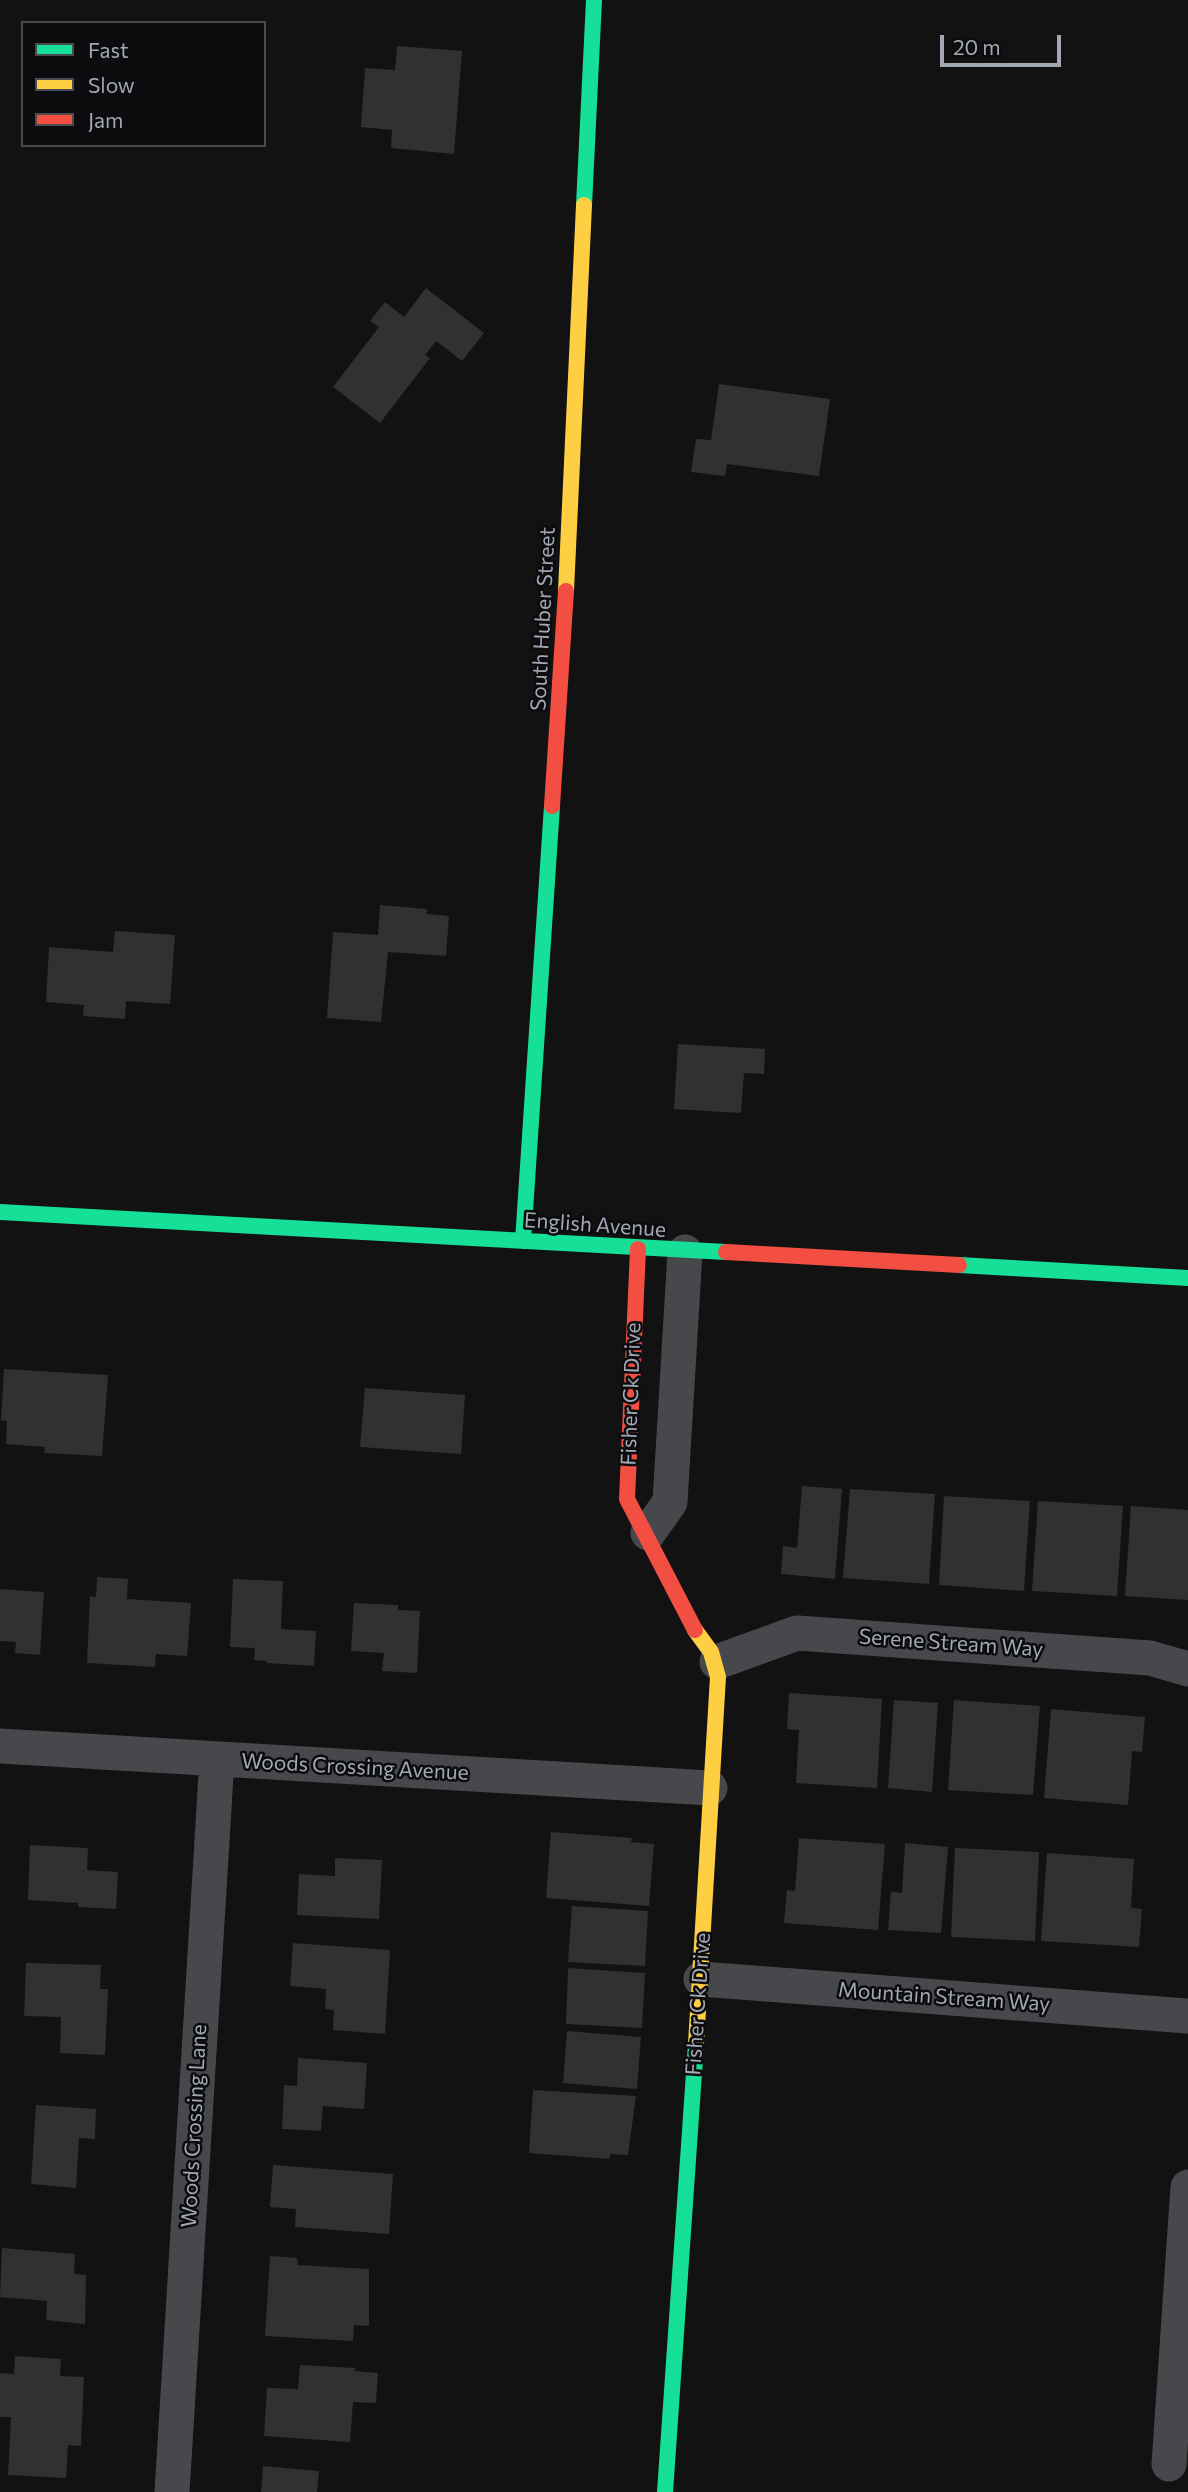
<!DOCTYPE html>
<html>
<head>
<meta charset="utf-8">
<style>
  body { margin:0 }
  #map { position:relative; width:1188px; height:2492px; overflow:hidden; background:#121212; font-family:Commissioner,sans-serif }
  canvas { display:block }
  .legend { position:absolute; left:21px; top:21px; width:245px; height:126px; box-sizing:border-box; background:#0c0c0e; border:2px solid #484b50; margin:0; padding:9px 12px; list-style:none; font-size:21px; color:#a2a9b4 }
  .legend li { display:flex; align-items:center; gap:14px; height:35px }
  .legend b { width:35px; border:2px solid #484b50 }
  .scale { position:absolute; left:940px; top:35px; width:121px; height:32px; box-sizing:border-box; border:4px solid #a2a9b4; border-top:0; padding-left:9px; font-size:21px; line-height:24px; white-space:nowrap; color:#a2a9b4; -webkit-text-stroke:5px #0c0c0e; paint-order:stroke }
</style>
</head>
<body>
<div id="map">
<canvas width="1188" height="2492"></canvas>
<ul class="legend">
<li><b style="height:9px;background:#16e098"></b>Fast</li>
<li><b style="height:9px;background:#ffcf43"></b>Slow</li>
<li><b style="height:9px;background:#f24e42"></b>Jam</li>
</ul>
<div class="scale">20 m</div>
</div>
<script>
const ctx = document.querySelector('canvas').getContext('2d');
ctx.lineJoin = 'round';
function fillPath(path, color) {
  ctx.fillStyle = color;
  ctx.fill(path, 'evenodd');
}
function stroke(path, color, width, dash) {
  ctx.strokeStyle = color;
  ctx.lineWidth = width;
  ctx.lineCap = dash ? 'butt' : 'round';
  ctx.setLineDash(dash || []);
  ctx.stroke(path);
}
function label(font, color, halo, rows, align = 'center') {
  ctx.font = font + ' Commissioner,sans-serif';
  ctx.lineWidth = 5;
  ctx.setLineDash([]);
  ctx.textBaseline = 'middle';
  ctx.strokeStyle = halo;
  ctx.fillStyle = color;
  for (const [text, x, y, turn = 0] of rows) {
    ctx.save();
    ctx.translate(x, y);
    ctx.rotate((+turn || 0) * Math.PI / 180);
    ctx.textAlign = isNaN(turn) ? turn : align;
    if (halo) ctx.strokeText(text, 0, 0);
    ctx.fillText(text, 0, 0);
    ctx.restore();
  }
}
fillPath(new Path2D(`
  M397 46 462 51 454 154 391 148 392 130 361 127 365 68 395 70Z
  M426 288 484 333 462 361 436 341 425 355 430 358 380 423 333 387 379 327 370 321 385 302 404 317Z
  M719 384 830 399 819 476 727 464 725 476 691 472 696 439 711 440Z
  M380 905 427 909V914L449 916 446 956 388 952 381 1022 327 1018 333 932 378 935Z
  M115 931 175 935 170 1004 126 1001 125 1019 83 1016 84 1005 46 1002 49 947 113 952Z
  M678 1044 765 1049 764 1074 744 1073 741 1113 674 1109Z
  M4 1369 108 1375 102 1456 44 1453 45 1447 6 1444 7 1421 1 1420Z
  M365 1388 465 1395 461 1454 360 1447Z
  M802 1486 842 1489 835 1579 781 1574 783 1546 797 1548Z
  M850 1489 935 1494 929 1584 843 1578Z
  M944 1496 1030 1501 1024 1591 939 1585Z
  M1038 1501 1123 1506 1117 1596 1032 1591Z
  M1131 1506 1188 1510V1600L1125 1596Z
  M97 1577 128 1579 127 1599 191 1603 187 1656 156 1654 155 1667 87 1663 90 1596 96 1597Z
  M233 1579 283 1581 281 1629 316 1631 314 1666 266 1663V1661L254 1660 255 1648 230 1647Z
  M0 1589 44 1592 40 1655 15 1653 16 1642 0 1641Z
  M354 1603 398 1605V1610L420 1611 417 1673 382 1671 384 1653 351 1651Z
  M789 1693 882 1699 877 1788 796 1783 799 1730 787 1729Z
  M894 1700 938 1703 932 1792 888 1788Z
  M954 1700 1040 1706 1033 1795 948 1790Z
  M1051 1709 1145 1717 1142 1752 1132 1751 1128 1805 1044 1798Z
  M551 1832 632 1838 631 1842 654 1844 649 1906 546 1898Z
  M799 1838 885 1844 878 1930 784 1923 787 1890 795 1891Z
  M905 1843 948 1847 941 1933 888 1930 891 1892 902 1893Z
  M30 1845 88 1848 87 1870 118 1872 116 1909 78 1907V1903L28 1900Z
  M955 1848 1039 1852 1035 1941 951 1937Z
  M1047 1853 1134 1859 1131 1908 1142 1909 1139 1947 1041 1941Z
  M335 1858 382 1860 379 1919 297 1915 299 1874 335 1876Z
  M572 1906 648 1911 645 1966 568 1962Z
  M293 1943 390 1950 385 2034 333 2030 334 2010 325 2009 326 1989 290 1986Z
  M26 1963 101 1965 100 1989H108L105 2055 60 2053 61 2017 24 2016Z
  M568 1968 645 1973 642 2028 566 2024Z
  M567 2031 641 2037 637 2089 563 2083Z
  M298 2058 367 2063 364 2109 323 2106 321 2131 282 2129 284 2085 297 2086Z
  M533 2090 636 2096 628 2155 610 2154 609 2159 529 2153Z
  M36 2105 96 2109 95 2139 79 2138 76 2188 31 2184Z
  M273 2165 393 2174 389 2234 295 2227 296 2209 270 2207Z
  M2 2248 75 2254 74 2274 86 2275 85 2324 46 2320 47 2301 0 2297Z
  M270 2256 297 2258 298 2265 369 2269V2326L354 2325 353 2341 265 2336Z
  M15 2356 61 2359 60 2376 84 2377 81 2446 68 2445 66 2478 8 2475 11 2417H0V2373L14 2374Z
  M300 2365 355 2368V2371L378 2373 376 2403 353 2402 350 2442 264 2436 267 2388 298 2389Z
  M263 2466 319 2471 317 2492H261Z`), '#313133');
stroke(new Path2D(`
  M648 1533 670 1502 685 1252
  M717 1662 797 1633 1150 1658 1188 1669
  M0 1746 710 1788
  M701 1979 1188 2016
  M1169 2464 1188 2187
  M172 2492 217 1759`), '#46484b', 35);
stroke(new Path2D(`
  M584 205 594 0
  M0 1212 726 1252
  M523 1241 552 806
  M959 1265 1188 1278
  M665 2492 696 2044`), '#16e098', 16);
stroke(new Path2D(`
  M566 591 584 205
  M695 1630 711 1652 718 1677 696 2044`), '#ffcf43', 16);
stroke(new Path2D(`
  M552 806 566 591
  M638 1249 627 1499 695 1630
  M726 1252 959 1265`), '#f24e42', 16);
label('21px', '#a2a9b4', '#0c0c0e', [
  ["South Huber Street",543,619,-87],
  ["English Avenue",595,1225,4],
  ["Fisher Ck Drive",631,1394,-88],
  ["Serene Stream Way",951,1643,4],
  ["Woods Crossing Avenue",355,1767,3],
  ["Mountain Stream Way",944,1997,4],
  ["Fisher Ck Drive",698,2004,-86],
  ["Woods Crossing Lane",194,2126,-87]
]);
</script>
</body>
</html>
